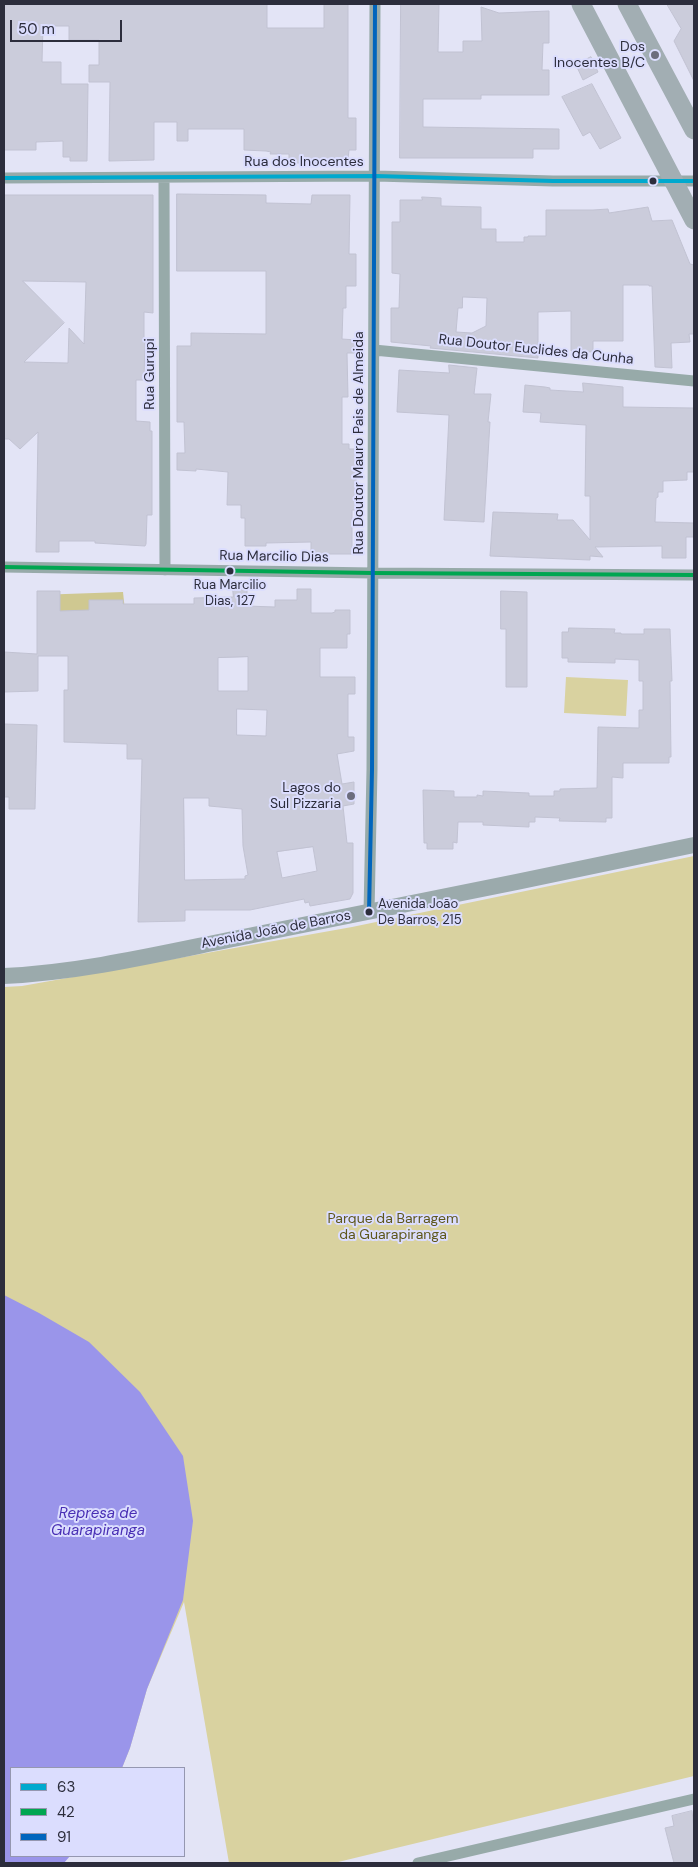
<!DOCTYPE html>
<html>
<head>
<meta charset="utf-8">
<style>
  body { margin:0 }
  #map { position:relative; width:698px; height:1867px; overflow:hidden; background:#e3e4f6; font-family:"DM Sans",sans-serif }
  canvas { display:block }
  .frame { position:absolute; inset:0; border:5px solid #2c2d3c; pointer-events:none }
  .legend { position:absolute; left:10px; top:1767px; width:175px; height:90px; box-sizing:border-box; background:#dbddfe; border:1px solid #9597b0; margin:0; padding:6px 9px; list-style:none; font-size:15px; color:#2c2d3c }
  .legend li { display:flex; align-items:center; gap:10px; height:25px }
  .legend b { width:25px; border:1px solid #9597b0 }
  .scale { position:absolute; left:10px; top:20px; width:112px; height:22px; box-sizing:border-box; border:2px solid #2c2d3c; border-top:0; padding-left:6px; font-size:15px; line-height:18px; white-space:nowrap; color:#2c2d3c; -webkit-text-stroke:4px #dbddfe; paint-order:stroke }
</style>
</head>
<body>
<div id="map">
<canvas width="698" height="1867"></canvas>
<div class="frame"></div>
<ul class="legend">
<li><b style="height:6px;background:#00a9ce"></b>63</li>
<li><b style="height:6px;background:#00a651"></b>42</li>
<li><b style="height:6px;background:#0065bd"></b>91</li>
</ul>
<div class="scale">50 m</div>
</div>
<script>
const ctx = document.querySelector('canvas').getContext('2d');
ctx.lineJoin = 'round';
function fillPath(path, color) {
  ctx.fillStyle = color;
  ctx.fill(path, 'evenodd');
}
function stroke(path, color, width, dash) {
  ctx.strokeStyle = color;
  ctx.lineWidth = width;
  ctx.lineCap = dash ? 'butt' : 'round';
  ctx.setLineDash(dash || []);
  ctx.stroke(path);
}
function label(font, color, halo, rows, align = 'center') {
  ctx.font = font + ' "DM Sans",sans-serif';
  ctx.lineWidth = 4;
  ctx.setLineDash([]);
  ctx.textBaseline = 'middle';
  ctx.strokeStyle = halo;
  ctx.fillStyle = color;
  for (const [text, x, y, turn = 0] of rows) {
    ctx.save();
    ctx.translate(x, y);
    ctx.rotate((+turn || 0) * Math.PI / 180);
    ctx.textAlign = isNaN(turn) ? turn : align;
    if (halo) ctx.strokeText(text, 0, 0);
    ctx.fillText(text, 0, 0);
    ctx.restore();
  }
}
fillPath(new Path2D(`
  M566 677 628 680 626 716 564 713Z
  M694 856V1776L334 1863H229L184 1602 147 1689 130 1748 122 1768 4 1521V987L22 986 352 927Z`), '#d9d2a0');
fillPath(new Path2D(`
  M123 592 125 611 39 625 37 595Z`), '#cfc891');
fillPath(new Path2D(`
  M4 1295 39 1313 89 1342 140 1392 183 1456 193 1521 183 1600 147 1689 130 1748 122 1768H11V1856H70L64 1863H4Z`), '#9a95ea');
const building = new Path2D(`
  M4 4H267V28H324V4H348V118H356V150H349L348 159 329 158V163H289V154H270L271 152 266 151 244 150V129H188V141H177V122H154V160L109 161 110 82H89V65H99V40H69V26H43L42 62H61V84H88L87 161H70V157H63V141L36 142V150H4Z
  M401 4H439L438 52H463V41H482L481 7 499 13 549 11V43H543L542 70H549V95H481V99H423V127L559 129V149H533V158H400Z
  M667 4H694V81L674 41 681 29Z
  M591 57 598 72 583 80 576 65Z
  M592 84 621 138 600 149 590 132 583 136 562 97Z
  M177 194 266 195V203L311 204 312 195H350L349 254H356V286H346V308H343L342 339 356 340V353H347L348 397H342V444H349V449H356V510H352V554H311V542L266 543V546H245V518H241V505H227L228 472 196 469V471L177 470V453H185L184 422H177V346H191V333L266 334V271H177Z
  M4 195H153V313L144 312V340H145L144 380H136V421L150 422V431H152V515H147L146 544 145 546 95 543V541H59V552H36L38 432 20 449 9 439H4ZM23 281 86 282 84 344 69 328 68 363 24 362 64 323Z
  M422 197 441 198V206L481 207V229H496V242H524V237H528V236H546V210H593L608 209 609 213 648 207 652 221 672 220 690 264 694 265V334H689L690 342 671 343 672 368 655 367 652 286H649V285H623V341H593V352L571 351V311L538 312V358L430 348 431 346 391 342V308H399L400 274 392 273V222H400V200H422ZM463 297 487 298 486 326 472 333 456 332 458 308H462Z
  M449 365 477 368 474 394H491L488 422H490L484 522 444 520 449 415 397 412 399 370 449 373Z
  M583 383 623 387V407L694 408V472H687V480L663 481V492H658V497L656 498 655 522 694 523V537H686V558H662V546L595 547 603 557 590 556V560L490 556 493 512 558 514 557 520H573L590 540V496H585L586 425 540 422 541 413 523 412 525 385 545 387 550 388V390L583 392Z
  M233 589 247 590V606L275 607V600H297V589H311V613H332L335 612V610H350V634H347V648H320V677H355V694H348V737H354V751L337 754 342 784 354 782V804L343 806 347 843H353V893L350 899 310 906 309 902 305 903 304 899 250 910H185V921L138 922 142 759H127V744L64 742V690H68V656H38V691L4 692V652L37 654V591H60V611L89 610V600H123V604H194V598L233 597ZM248 657V691H218V658ZM237 709 267 710 266 736 237 735ZM184 798H209V806L242 809 243 846 248 875 245 876V879L185 880ZM313 847 317 871 282 878 277 852Z
  M501 591 527 592V687H506V629H501Z
  M569 628 615 629 614 633H621V634H644V629H670L672 681H670L671 757H669V763H623V778L612 777V818H606V822L559 821 560 818 535 817V822H529V827L483 825V822H458L457 843 453 842V849H427V843H424L423 790 454 791V797H477V795L483 796V791L529 793V796H554V791H560V789L597 788 598 727 639 728V710H643V681H639V660L615 659V663L568 662V658H562V632H568Z
  M4 724 37 725 35 809H9V797H4Z
  M692 1811 694 1829V1863H674L665 1828 674 1826 672 1816Z`);
fillPath(building, '#cbccdb');
stroke(building, '#c1c2d2', 1);
stroke(new Path2D(`
  M4 178 376 176 553 181H694
  M164 178 165 570
  M374 350 694 381
  M4 567 373 573 694 575
  M369 912 372 770 375 4
  M418 1863 694 1799`), '#97aaa9', 11);
stroke(new Path2D(`
  M4 976C88 972 171 951 253 935 401 906 547 876 694 845`), '#9baaac', 16);
stroke(new Path2D(`
  M581 4 694 220
  M627 4 694 130`), '#a2aeb3', 19);
stroke(new Path2D(`
  M4 178 376 176 553 181H694`), '#00a9ce', 4);
stroke(new Path2D(`
  M4 567 373 573 694 575`), '#00a651', 4);
stroke(new Path2D(`
  M369 912 372 770 375 4`), '#0065bd', 4);
for (const [x, y, r, color] of [
  [655,55,5,"#6c6d7d"],
  [653,181,4.5,"#2c2d3c"],
  [230,571,4.5,"#2c2d3c"],
  [351,796,5,"#6c6d7d"],
  [369,912,4.5,"#2c2d3c"]
]) {
  const dot = new Path2D();
  dot.arc(x, y, r, 0, 2 * Math.PI);
  ctx.fillStyle = color;
  ctx.fill(dot);
  stroke(dot, '#dbddfe', 2);
}
label('13px', '#2c2d3c', '#dbddfe', [
  ["Rua Marcilio",230,586],
  ["Dias, 127",230,602],
  ["Avenida João",378,905,"left"],
  ["De Barros, 215",378,921,"left"]
]);
label('14px', '#2c2d3c', '#dbddfe', [
  ["Dos",645,47],
  ["Inocentes B/C",645,63],
  ["Lagos do",341,788],
  ["Sul Pizzaria",341,804]
], 'right');
label('14px', '#2c2d3c', '#dbddfe', [
  ["Rua dos Inocentes",304,162],
  ["Rua Doutor Euclides da Cunha",536,350,6],
  ["Rua Gurupi",150,374,-90],
  ["Rua Doutor Mauro Pais de Almeida",359,443,-90],
  ["Rua Marcilio Dias",274,557,1],
  ["Avenida João de Barros",276,930,-11]
]);
label('14px', '#5e571c', '#dbddfe', [
  ["Parque da Barragem",393,1219],
  ["da Guarapiranga",393,1235]
]);
label('italic 15px', '#482eb4', '#dbddfe', [
  ["Represa de",98,1514],
  ["Guarapiranga",98,1531]
]);
</script>
</body>
</html>
